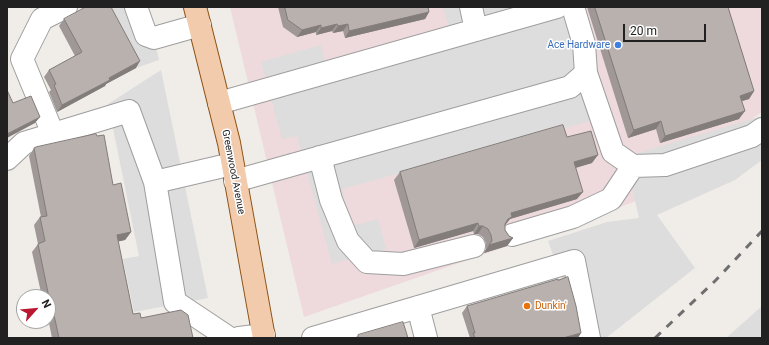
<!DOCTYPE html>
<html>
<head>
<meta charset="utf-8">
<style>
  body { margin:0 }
  #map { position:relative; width:769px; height:345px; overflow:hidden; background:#f0ede9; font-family:Roboto,sans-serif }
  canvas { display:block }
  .frame { position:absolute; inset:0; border:8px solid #212121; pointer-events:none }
  .north { position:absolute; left:16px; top:289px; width:40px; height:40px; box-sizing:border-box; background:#fff; border:1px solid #a6a6a6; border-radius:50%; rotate:63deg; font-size:11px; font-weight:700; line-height:16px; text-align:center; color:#212121 }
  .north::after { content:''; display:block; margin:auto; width:14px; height:18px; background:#ba182e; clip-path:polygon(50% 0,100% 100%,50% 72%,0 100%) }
  .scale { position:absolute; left:623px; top:24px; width:83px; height:18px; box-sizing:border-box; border:2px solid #212121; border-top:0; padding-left:5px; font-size:12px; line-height:14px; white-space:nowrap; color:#212121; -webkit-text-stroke:3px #fff; paint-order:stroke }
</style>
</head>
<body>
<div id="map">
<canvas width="769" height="345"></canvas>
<div class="frame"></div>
<div class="north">N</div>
<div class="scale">20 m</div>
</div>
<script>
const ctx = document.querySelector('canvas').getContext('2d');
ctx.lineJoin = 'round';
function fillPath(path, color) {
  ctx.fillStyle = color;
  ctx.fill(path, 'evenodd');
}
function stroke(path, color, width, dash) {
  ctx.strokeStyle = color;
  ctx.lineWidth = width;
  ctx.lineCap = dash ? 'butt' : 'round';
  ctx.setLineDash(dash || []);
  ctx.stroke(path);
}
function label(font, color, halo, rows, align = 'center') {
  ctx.font = font + ' Roboto,sans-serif';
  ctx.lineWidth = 3;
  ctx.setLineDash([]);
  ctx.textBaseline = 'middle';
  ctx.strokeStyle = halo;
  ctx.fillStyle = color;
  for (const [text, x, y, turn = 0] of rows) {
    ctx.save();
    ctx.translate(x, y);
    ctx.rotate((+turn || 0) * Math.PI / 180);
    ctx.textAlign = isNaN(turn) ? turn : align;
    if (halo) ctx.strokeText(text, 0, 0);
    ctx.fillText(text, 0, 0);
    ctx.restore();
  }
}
fillPath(new Path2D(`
  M230 7H762V112L634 202 304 317Z`), '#eedadc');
fillPath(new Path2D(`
  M102 7H146L159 60 136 68Z
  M443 7H578L608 116 342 189 352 226 378 219 386 249 332 264 297 136 282 139 261 62 321 45 326 66 450 32Z
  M161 70 208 298 134 312 123 259 139 256 108 104Z
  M762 116V160L735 180 657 215 695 268 606 338H584L548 241 607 222 639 218 625 157Z
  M762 306V338H726Z`), '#ddd');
const minor = new Path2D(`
  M136 7 146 35 154 38 200 25
  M471 7 476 30
  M573 7 584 44 586 73 613 152 633 166 665 165 752 136 762 129
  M219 103 557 7
  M53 134 22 59 42 19 66 7
  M320 157 331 200 348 241 367 262 403 264 474 246
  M7 159 24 143 129 111 155 182 232 164
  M235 181 570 87 586 73
  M155 182 175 302 229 338
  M512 235 573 217 611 199 633 166
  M418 307 426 338
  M239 338 264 335
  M313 338 574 261 589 338`);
const major = new Path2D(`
  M195 7 229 143 264 338`);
stroke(minor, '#9e9e9e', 24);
stroke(major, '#8c5212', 24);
stroke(minor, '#fff', 22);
stroke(major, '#f2caac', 22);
stroke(new Path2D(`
  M655 338 715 281 762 231`), '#6f6f6f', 3, [8, 8]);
fillPath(new Path2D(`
  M278 7H428L429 12 425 19 345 38 343 31 333 33 332 31 316 35V32L297 37 283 27Z
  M587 7H728L754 91 749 99 742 101 739 119 660 143 656 129 628 138Z
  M64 19 136 68 106 84 105 86 57 112 49 92 51 90 44 77 49 70 75 56 59 26Z
  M567 137 592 163 576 167 577 199 510 219 505 225V230L509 236 513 238 507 246 484 253 486 249V243L483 237 478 234H474L473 231 414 248 394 180 400 172Z
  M34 148 113 185 131 232 125 240 118 241 133 314 193 338H52L48 318V297H42L32 252 38 244 34 225 40 217H41L29 156Z
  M467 306 578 338H470L462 313Z`), '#9f9896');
fillPath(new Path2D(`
  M429 12 425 19 345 38 349 31Z
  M337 24 332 31 316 35 321 28Z
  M348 24 343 31 333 33 338 26Z
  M321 25 316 32 297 37 302 30Z
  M140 61 136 68 106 84 105 86 57 112 62 105Z
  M754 91 749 99 735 103 740 96Z
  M745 111 739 119 660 143 665 136Z
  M40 117 35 123 7 138V134Z
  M661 121 656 129 628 138 634 130Z
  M598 155 592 163 569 170 574 162Z
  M583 192 577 199 510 219 506 224 503 227 511 213Z
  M478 223 473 231 414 248 419 240Z
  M479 226H483L478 234H474Z
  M131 232 125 240 112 243 117 235Z
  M513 238 507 246 484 253 489 245Z
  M52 306 48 313V310Z
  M581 333 578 338H563Z`), '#827c7a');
const building = new Path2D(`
  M86 7H111L140 61 109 78 110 80 62 105 54 85 56 84 49 70 82 52 64 19Z
  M285 7H428L429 12 349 31 348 24 338 26 337 24 321 28V25L302 30 288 20Z
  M595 7H728L754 91 740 96 745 111 665 136 661 121 634 130Z
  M7 90 13 103 31 96 40 117 7 134Z
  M563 125 567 137 591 131 598 155 574 162 583 192 511 213 512 217 508 219 505 224V230L509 236 513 238 489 245 492 241 491 235 488 229 483 226H479L478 223 419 240 400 172Z
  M96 134 97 136 104 135 113 185 121 183 131 232 117 235 133 314 140 313 141 318 181 310 188 315 193 338H59L52 306 51 307 38 244 45 241 40 217 47 216 34 148 36 147Z
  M568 277 576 306 581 333 563 338H475L473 333H475L467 306 558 279V280Z
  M403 322 408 338H358V335Z`);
fillPath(building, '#b9b1ae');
stroke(building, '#827c7a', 1);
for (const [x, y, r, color] of [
  [618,45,4,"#3f7fe0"],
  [527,306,4,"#e8710a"]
]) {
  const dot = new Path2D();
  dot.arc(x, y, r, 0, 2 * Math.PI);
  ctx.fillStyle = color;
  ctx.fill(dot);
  stroke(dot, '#fff', 1.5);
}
label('10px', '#366cbe', '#fff', [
  ["Ace Hardware",610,45]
], 'right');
label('10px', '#212121', '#fff', [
  ["Greenwood Avenue",233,172,79]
]);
label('10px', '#c56008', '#fff', [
  ["Dunkin'",535,306]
], 'left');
</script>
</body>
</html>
